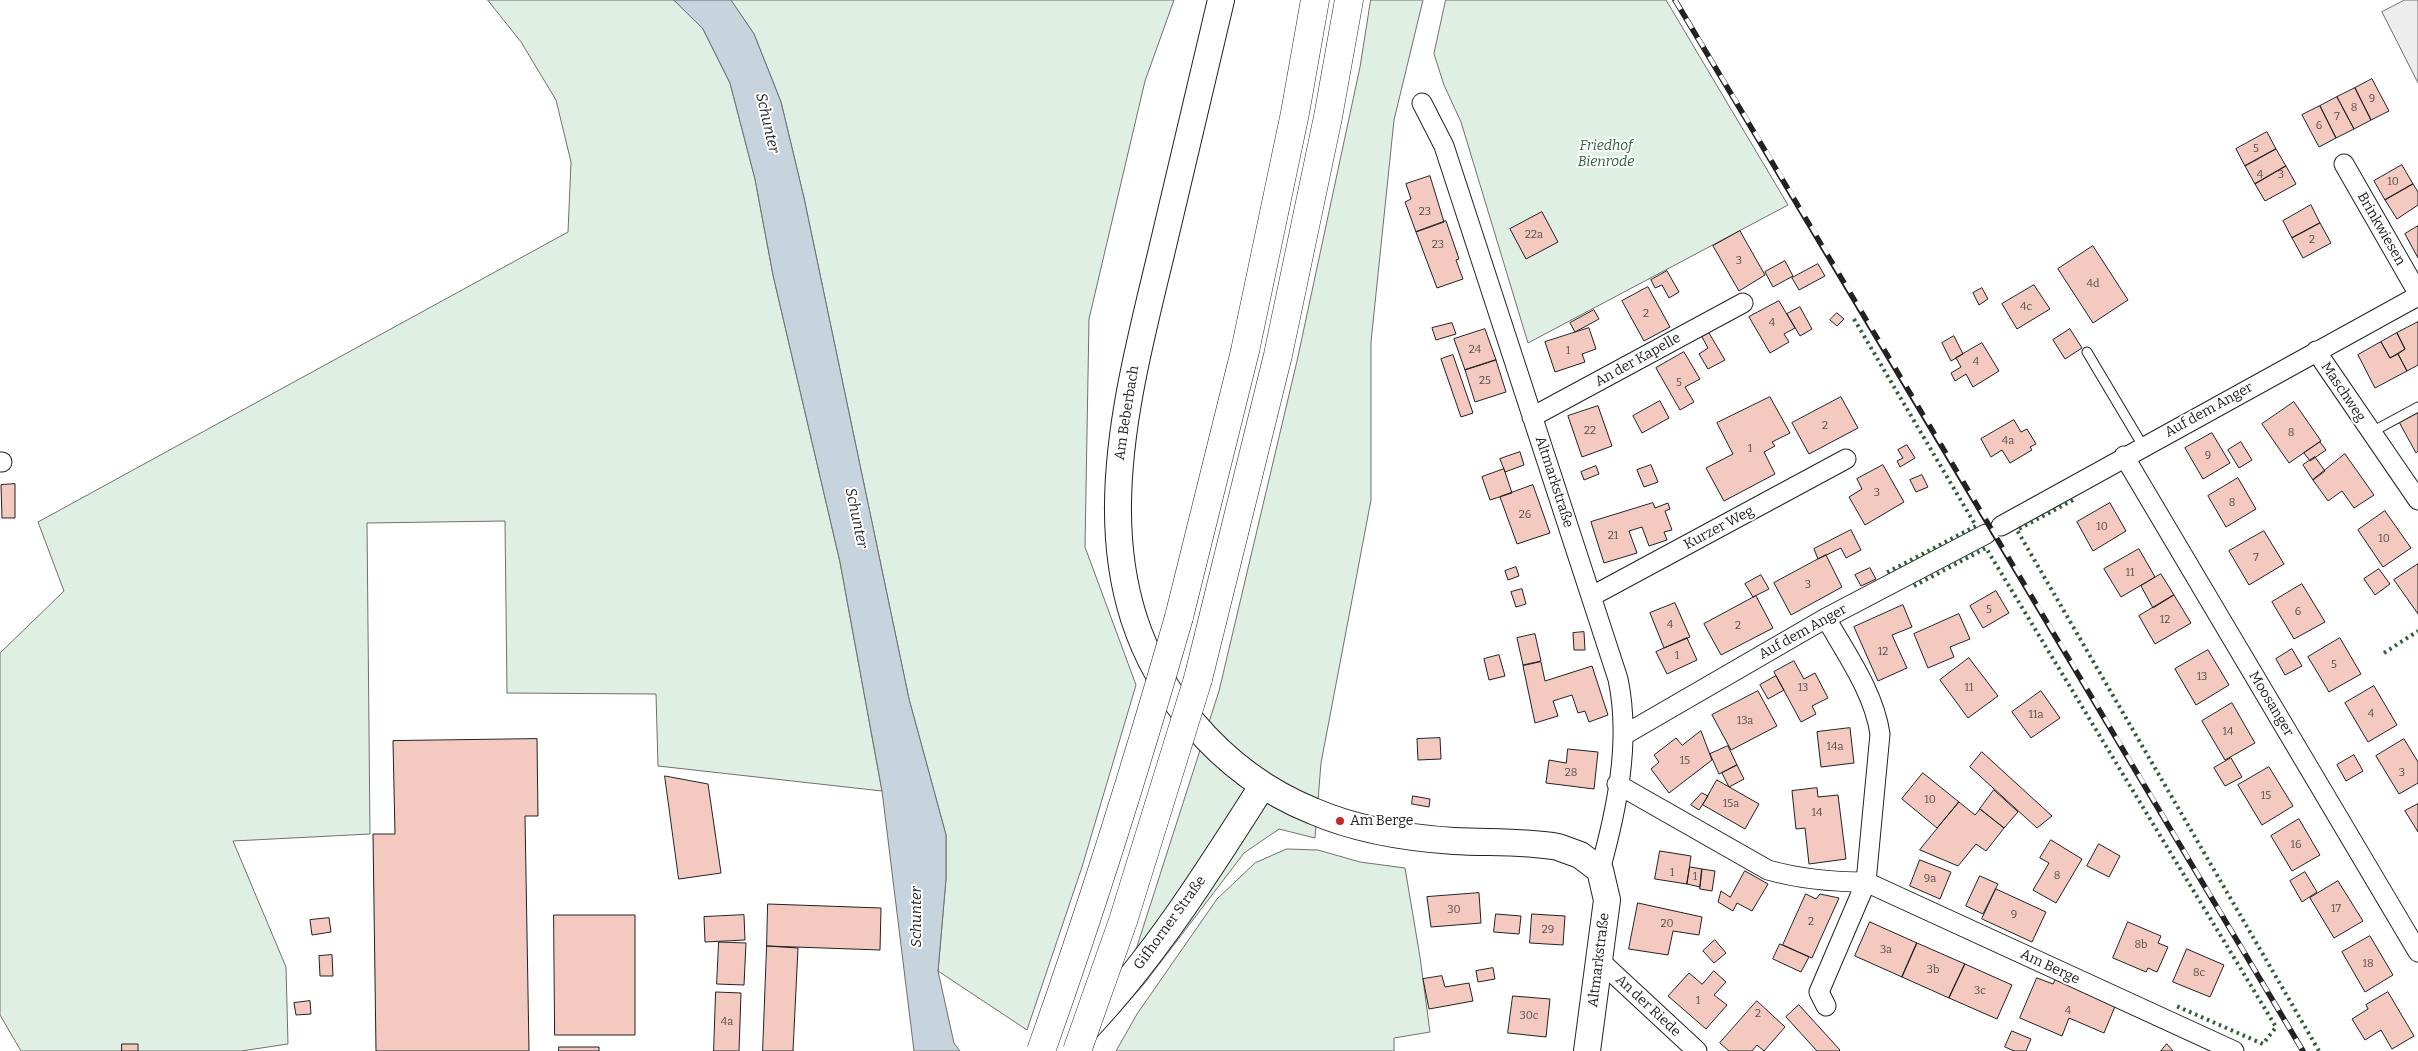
<!DOCTYPE html>
<html>
<head>
<meta charset="utf-8">
<style>
  body { margin:0 }
  canvas { display:block; background:#fff }
</style>
</head>
<body>
<canvas width="2418" height="1051"></canvas>
<script>
const ctx = document.querySelector('canvas').getContext('2d');
ctx.lineJoin = 'round';
function fillPath(path, color) {
  ctx.fillStyle = color;
  ctx.fill(path, 'evenodd');
}
function stroke(path, color, width, dash) {
  ctx.strokeStyle = color;
  ctx.lineWidth = width;
  ctx.lineCap = dash ? 'butt' : 'round';
  ctx.setLineDash(dash || []);
  ctx.stroke(path);
}
function label(font, color, halo, rows, align = 'center') {
  ctx.font = font + ' Bitter,serif';
  ctx.lineWidth = 4;
  ctx.setLineDash([]);
  ctx.textBaseline = 'middle';
  ctx.strokeStyle = halo;
  ctx.fillStyle = color;
  for (const [text, x, y, turn = 0] of rows) {
    ctx.save();
    ctx.translate(x, y);
    ctx.rotate((+turn || 0) * Math.PI / 180);
    ctx.textAlign = isNaN(turn) ? turn : align;
    if (halo) ctx.strokeText(text, 0, 0);
    ctx.fillText(text, 0, 0);
    ctx.restore();
  }
}
const green = new Path2D(`
  M488 0H674L703 29 730 83 755 179 773 275 840 562 882 791 658 766 656 694 507 693 505 521 367 523 370 834 233 841 286 967 288 1044 241 1051H21L0 1015V653L64 591 38 522 568 232 571 162 556 100 521 42Z
  M731 0H1174L1145 81 1089 319 1085 547 1136 685 1082 867 1027 1030 938 971 946 879V835L909 699 804 198 781 102 754 34Z
  M1371 0H1423L1394 120 1371 342V500L1321 763 1315 838 1279 829 1244 853 1144 984 1114 1018 1219 691 1297 361 1360 67Z
  M1446 0H1666L1788 205 1528 343 1461 122 1444 85 1434 54Z
  M1287 849 1318 850 1360 862 1405 868 1420 957 1430 1032 1394 1038V1051H1116L1137 1014 1217 899 1255 863Z`);
fillPath(green, '#e0efe3');
stroke(green, '#6f6f6f', 1);
const parking = new Path2D(`
  M2405 0H2418V83L2382 12Z`);
fillPath(parking, '#ededed');
stroke(parking, '#6f6f6f', 1);
const water = new Path2D(`
  M674 0H731L754 34 781 102 804 198 909 699 946 835V879L938 971 954 1043 960 1051H914L882 791 840 562 773 275 755 179 730 83 703 29Z`);
fillPath(water, '#c7d3dd');
stroke(water, '#6f6f6f', 1);
const building = new Path2D(`
  M2372 79 2389 111 2371 120 2355 88Z
  M2355 88 2371 120 2354 129 2337 97Z
  M2337 97 2354 129 2336 138 2320 106Z
  M2320 106 2336 138 2319 147 2302 115Z
  M2267 132 2276 149 2245 166 2236 149Z
  M2276 149 2286 166 2255 184 2245 166Z
  M2402 165 2413 184 2385 200 2374 181Z
  M2286 166 2296 184 2265 201 2255 184Z
  M1430 176 1444 222 1416 232 1405 202 1411 199 1406 184Z
  M2413 184 2418 192V205L2397 219 2385 200Z
  M2311 205 2320 223 2292 238 2283 221Z
  M1542 212 1558 242 1526 259 1510 229Z
  M1446 221 1459 259 1456 260 1463 279 1437 288 1416 232Z
  M2320 223 2331 243 2303 258 2292 238Z
  M2418 226V258L2405 234Z
  M1740 231 1765 275 1739 291 1713 246Z
  M2093 246 2128 300 2093 323 2058 269Z
  M1785 261 1793 276 1773 287 1765 272Z
  M1818 264 1825 276 1799 290 1792 278Z
  M1667 271 1679 292 1669 298 1662 285 1655 288 1651 280Z
  M2034 285 2050 309 2017 329 2002 304Z
  M1648 287 1670 327 1644 341 1622 301Z
  M1982 288 1988 299 1979 305 1973 293Z
  M1779 301 1795 328 1784 334 1789 342 1770 353 1749 317Z
  M1800 307 1812 329 1800 336 1787 314Z
  M1594 310 1599 319 1575 332 1570 323Z
  M1837 313 1844 319 1837 326 1830 320Z
  M2418 322V365L2407 371 2398 354 2405 349 2397 333Z
  M1452 323 1456 334 1436 340 1432 328Z
  M1589 328 1596 349 1582 354 1585 362 1555 372 1545 342Z
  M1485 329 1496 360 1465 370 1454 339Z
  M2070 329 2082 348 2065 359 2053 340Z
  M1709 333 1725 360 1708 369 1699 354 1708 348 1702 337Z
  M2397 333 2405 349 2390 358 2381 342Z
  M1954 336 1963 354 1951 361 1942 343Z
  M2381 342 2390 358 2398 354 2407 371 2375 388 2358 355Z
  M1982 343 1999 371 1973 387 1966 374 1955 381 1951 373 1961 367 1956 358Z
  M1684 352 1700 379 1685 387 1694 402 1680 410 1656 368Z
  M1453 355 1473 413 1461 417 1441 359Z
  M1496 360 1506 392 1475 402 1465 370Z
  M1770 397 1790 433 1772 442 1775 446 1764 452 1775 474 1724 501 1706 468 1733 454 1717 423Z
  M1841 397 1858 428 1809 454 1792 423Z
  M1660 401 1669 418 1642 433 1633 416Z
  M2294 402 2321 441 2289 463 2262 424Z
  M1598 406 1612 446 1582 457 1568 416Z
  M2418 409V451L2416 453 2398 420Z
  M2014 420 2021 432 2027 429 2036 444 2030 447 2032 450 2010 463 2002 450 1991 457 1981 439Z
  M2212 433 2230 463 2203 479 2185 448Z
  M2241 442 2252 460 2239 468 2228 450Z
  M2320 442 2326 450 2310 461 2304 453Z
  M1907 445 1915 458 1900 467 1897 461 1903 458 1898 450Z
  M1520 452 1524 465 1505 472 1500 459Z
  M2345 454 2374 495 2354 508 2342 491 2328 501 2313 480Z
  M2315 457 2325 471 2313 480 2303 465Z
  M1651 465 1658 482 1644 487 1637 470Z
  M1883 465 1904 502 1865 525 1849 497 1862 489 1857 479Z
  M1596 466 1599 474 1584 480 1581 472Z
  M1504 469 1512 493 1490 500 1482 477Z
  M1922 475 1928 487 1916 492 1910 480Z
  M2238 478 2256 509 2226 527 2208 496Z
  M15 484V518H2L1 485Z
  M1533 485 1550 533 1517 544 1500 497Z
  M1653 503 1655 508 1668 503 1670 509 1665 511 1672 530 1664 532 1667 540 1649 546 1642 527 1629 531 1637 553 1604 563 1591 522Z
  M2110 503 2126 531 2093 551 2077 522Z
  M2385 511 2411 548 2383 567 2358 530Z
  M1851 530 1861 550 1846 558 1841 548 1818 559 1814 549Z
  M2264 531 2284 564 2249 585 2229 551Z
  M2139 549 2155 577 2121 597 2104 569Z
  M1826 555 1842 587 1791 615 1774 583Z
  M2418 564V614L2394 580Z
  M1516 567 1519 576 1508 580 1505 571Z
  M1870 568 1876 579 1861 586 1855 575Z
  M2379 569 2390 584 2375 595 2364 579Z
  M2161 574 2174 595 2153 608 2141 586Z
  M1761 575 1769 589 1753 597 1745 584Z
  M2302 584 2325 622 2294 639 2272 602Z
  M1522 589 1526 604 1516 607 1511 592Z
  M1996 591 2009 613 1983 628 1970 606Z
  M2174 595 2191 623 2155 644 2139 616Z
  M1756 596 1773 628 1721 655 1704 624Z
  M1675 603 1690 637 1664 648 1650 613Z
  M1903 605 1912 627 1892 635 1907 668 1878 681 1854 627Z
  M1959 614 1970 639 1950 647 1954 657 1928 668 1914 634Z
  M1584 632 1585 650H1574L1573 633Z
  M1535 634 1541 661 1523 665 1517 638Z
  M1687 638 1697 660 1667 674 1656 652Z
  M2340 638 2361 674 2329 692 2308 657Z
  M2292 649 2302 666 2285 675 2276 659Z
  M2208 650 2229 685 2196 705 2175 669Z
  M1499 655 1505 676 1489 680 1484 659Z
  M1969 658 1998 696 1968 718 1940 680Z
  M1794 661 1804 679 1815 673 1828 698 1812 706 1816 714 1801 722 1774 672Z
  M1541 662 1545 681 1592 666 1608 715 1589 722 1585 711 1578 713 1572 695 1553 701 1558 716 1535 723 1523 666Z
  M1776 676 1784 690 1768 699 1760 685Z
  M2374 686 2397 725 2368 742 2345 703Z
  M1758 691 1777 726 1731 750 1712 715Z
  M2041 691 2060 718 2031 738 2012 712Z
  M2232 703 2255 743 2225 760 2202 721Z
  M1850 728 1854 763 1821 767 1817 732Z
  M1701 731 1712 760 1669 793 1651 769 1659 762 1654 755 1676 738 1682 745Z
  M1440 738 1441 759 1418 760 1417 739Z
  M537 739 538 816H525L529 1051H376L373 834H395L393 741Z
  M2404 739 2418 762V783L2399 794 2376 756Z
  M1728 746 1737 765 1719 774 1710 754Z
  M1568 749 1598 752 1594 789 1546 783 1549 760 1566 763Z
  M1982 752 2052 816 2037 828 1970 767Z
  M2354 755 2363 771 2346 781 2337 765Z
  M2231 758 2242 777 2225 786 2214 768Z
  M1737 765 1744 779 1729 787 1722 773Z
  M2269 767 2293 806 2262 825 2238 785Z
  M1923 773 1959 802 1937 828 1902 799Z
  M665 776 708 784 721 873 679 879Z
  M1717 780 1759 804 1745 829 1703 805Z
  M1817 788 1818 797 1838 795 1846 859 1809 864 1805 828 1796 829 1792 791Z
  M1994 790 2018 812 2004 828 1980 809Z
  M1702 793 1708 796 1699 810 1691 805Z
  M1413 796 1430 799 1429 807 1412 804Z
  M1959 802 1975 815 1980 809 2004 828 1986 851 1976 844 1958 866 1920 850Z
  M2418 804V832L2405 811Z
  M2299 819 2320 855 2292 871 2271 836Z
  M2051 840 2082 859 2056 903 2033 890 2049 863 2040 858Z
  M2099 844 2120 856 2109 877 2087 866Z
  M1660 851 1691 856 1687 884 1655 879Z
  M1920 860 1951 872 1940 899 1910 886Z
  M1690 867 1702 869 1700 887 1687 884Z
  M1702 869 1715 871 1712 891 1700 889Z
  M1745 871 1768 884 1752 911 1737 903 1733 911 1718 902 1721 891 1730 897Z
  M2305 872 2317 892 2302 902 2290 881Z
  M1980 876 1998 884 1983 914 1966 906Z
  M2338 881 2363 921 2334 938 2310 898Z
  M1996 889 2046 912 2032 942 1982 919Z
  M1479 893 1481 923 1431 927 1427 897Z
  M1806 894 1816 899 1820 894 1839 898 1812 958 1783 945Z
  M1638 903 1702 917 1699 935 1673 931 1668 955 1629 949Z
  M768 904 881 908 880 950 767 946Z
  M1496 914 1521 916 1519 934 1494 932Z
  M1532 914 1565 916 1563 945 1530 943Z
  M554 915H635V1035H555Z
  M744 915 745 940 705 942 704 917Z
  M329 918 331 932 312 935 310 920Z
  M1870 922 1917 943 1902 977 1855 956Z
  M2128 922 2161 936 2158 943 2168 947 2157 972 2148 968 2146 972 2113 958Z
  M2370 936 2393 975 2365 992 2342 952Z
  M1715 940 1726 953 1714 963 1703 951Z
  M719 942 746 943 744 985 717 984Z
  M1917 943 1965 964 1949 998 1902 977Z
  M1780 944 1809 957 1801 972 1773 959Z
  M767 946 798 948 793 1051H763Z
  M2187 949 2224 965 2210 997 2173 982Z
  M332 955 333 976H320L319 956Z
  M1965 964 2012 985 1997 1019 1949 998Z
  M1493 968 1495 979 1478 982 1476 971Z
  M1714 971 1726 982 1714 995 1727 1005 1706 1029 1668 996 1689 973 1702 984Z
  M1442 976 1445 987 1469 983 1473 1001 1429 1009 1423 979Z
  M2037 978 2053 984 2056 978 2116 1004 2104 1033 2069 1018 2062 1036 2020 1018Z
  M716 992 741 993 739 1051H714Z
  M2388 992 2414 1036 2392 1049 2381 1030 2365 1040 2352 1019 2368 1009 2366 1005Z
  M1513 996 1550 999 1546 1037 1508 1033Z
  M310 1001 311 1014 296 1015 294 1003Z
  M1757 1001 1785 1027 1764 1051 1757 1045 1752 1051H1729L1720 1043Z
  M1799 1005 1840 1050 1839 1051H1817L1786 1017Z
  M2012 1031 2031 1039 2026 1051H2014L2005 1047Z
  M122 1044H138V1051H122Z
  M2167 1044 2173 1051H2161Z
  M559 1047H599V1051H559Z`);
fillPath(building, '#f3c9c0');
stroke(building, '#222', 1);
const service = new Path2D(`
  M2087 352 2143 446
  M2370 433 2418 407`);
const minor = new Path2D(`
  M1422 103 1444 146 1618 679C1631 741 1617 809 1600 870
  M2344 164 2418 293
  M2316 351 2418 500
  M1532 417 1743 303
  M2124 456 2418 952
  M0 462H2
  M2001 526 2418 296
  M1592 596 1846 459
  M1826 618C1846 654 1874 692 1880 734L1866 882 1819 992 1826 1006
  M1624 735 1826 618 1986 534
  M1617 784 1768 870C1800 879 1832 882 1866 882L2234 1051
  M1599 960 1697 1051`);
const secondary = new Path2D(`
  M1221 0C1201 85 1181 169 1161 254 1123 412 1074 585 1193 723 1226 762 1266 792 1313 811 1357 830 1407 838 1454 841 1489 843 1524 841 1558 847L1580 855 1600 870 1607 900 1587 1051
  M1086 1029C1155 956 1209 870 1263 785`);
const motorway = new Path2D(`
  M1179 617 1245 351 1295 113 1315 0
  M1198 679 1278 355 1328 117 1349 0`);
stroke(service, '#222', 11);
stroke(minor, '#222', 21);
stroke(secondary, '#222', 28);
stroke(motorway, '#222', 29);
stroke(service, '#fff', 9);
stroke(minor, '#fff', 19);
stroke(secondary, '#fff', 26);
stroke(motorway, '#fff', 28);
const rail = new Path2D(`
  M1675 0C1886 349 2094 700 2303 1051`);
stroke(rail, '#222', 5.5);
stroke(rail, '#fff', 4, [11]);
const motorwayBridge = new Path2D(`
  M1041 1051C1092 908 1137 764 1179 617
  M1077 1051 1123 921 1198 679`);
stroke(motorwayBridge, '#222', 29, []);
stroke(motorwayBridge, '#fff', 28);
stroke(new Path2D(`
  M1854 319 1976 526 1886 573
  M2073 500 2017 530 2319 1051
  M1914 586 1986 548 2276 1027 2263 1044 2174 1005
  M2384 653 2418 631`), '#2f5e38', 4, [2.5, 4]);
for (const [x, y, r, color] of [
  [1340,821,5,"#c62828"]
]) {
  const dot = new Path2D();
  dot.arc(x, y, r, 0, 2 * Math.PI);
  ctx.fillStyle = color;
  ctx.fill(dot);
  stroke(dot, '#fff', 2);
}
label('11px', '#564c4a', null, [
  ["9",2372,99],
  ["8",2354,108],
  ["7",2337,117],
  ["6",2319,126],
  ["5",2256,149],
  ["4",2260,175],
  ["3",2281,175],
  ["10",2393,182],
  ["23",1425,212],
  ["22a",1534,235],
  ["2",2312,240],
  ["23",1438,245],
  ["3",1739,261],
  ["4d",2093,284],
  ["4c",2026,307],
  ["2",1646,314],
  ["4",1772,323],
  ["24",1475,350],
  ["1",1568,351],
  ["4",1976,362],
  ["25",1485,381],
  ["5",1679,383],
  ["2",1825,426],
  ["22",1590,431],
  ["8",2291,433],
  ["4a",2008,441],
  ["1",1750,449],
  ["9",2208,456],
  ["3",1877,493],
  ["8",2232,503],
  ["26",1525,515],
  ["10",2102,527],
  ["21",1613,536],
  ["10",2384,539],
  ["7",2256,558],
  ["11",2130,573],
  ["3",1808,585],
  ["5",1989,610],
  ["6",2298,612],
  ["12",2165,620],
  ["4",1670,625],
  ["2",1738,626],
  ["12",1883,652],
  ["1",1677,656],
  ["5",2334,665],
  ["13",2202,677],
  ["13",1803,688],
  ["11",1969,688],
  ["4",2371,714],
  ["11a",2036,715],
  ["13a",1745,721],
  ["14",2228,732],
  ["14a",1835,747],
  ["15",1685,761],
  ["28",1571,773],
  ["3",2402,773],
  ["15",2266,796],
  ["10",1930,800],
  ["15a",1731,804],
  ["14",1817,813],
  ["16",2296,845],
  ["1",1672,873],
  ["8",2057,876],
  ["1",1695,877],
  ["9a",1930,879],
  ["17",2336,909],
  ["30",1454,910],
  ["9",2014,915],
  ["2",1811,922],
  ["20",1667,924],
  ["29",1548,930],
  ["8b",2141,945],
  ["3a",1886,950],
  ["18",2368,964],
  ["3b",1933,970],
  ["8c",2199,973],
  ["3c",1980,991],
  ["1",1698,1001],
  ["4",2068,1011],
  ["2",1758,1014],
  ["30c",1529,1016],
  ["4a",727,1022]
]);
label('italic 14px', '#2f5e38', '#fff', [
  ["Friedhof",1606,146],
  ["Bienrode",1606,162]
]);
label('14px', '#222', '#fff', [
  ["Brinkwiesen",2381,229,60],
  ["An der Kapelle",1638,360,-29],
  ["Maschweg",2343,392,56],
  ["Auf dem Anger",2209,410,-29],
  ["Am Beberbach",1127,413,-81],
  ["Altmarkstraße",1554,482,72],
  ["Kurzer Weg",1719,528,-28],
  ["Auf dem Anger",1803,632,-29],
  ["Moosanger",2271,704,59],
  ["Gifhorner Straße",1170,923,-54],
  ["Altmarkstraße",1599,960,-83],
  ["Am Berge",2050,967,25],
  ["An der Riede",1648,1006,43]
]);
label('14px', '#222', '#fff', [
  ["Am Berge",1350,821]
], 'left');
label('italic 15px', '#222', '#fff', [
  ["Schunter",767,123,77],
  ["Schunter",856,518,78],
  ["Schunter",917,917,-90]
]);
</script>
</body>
</html>
